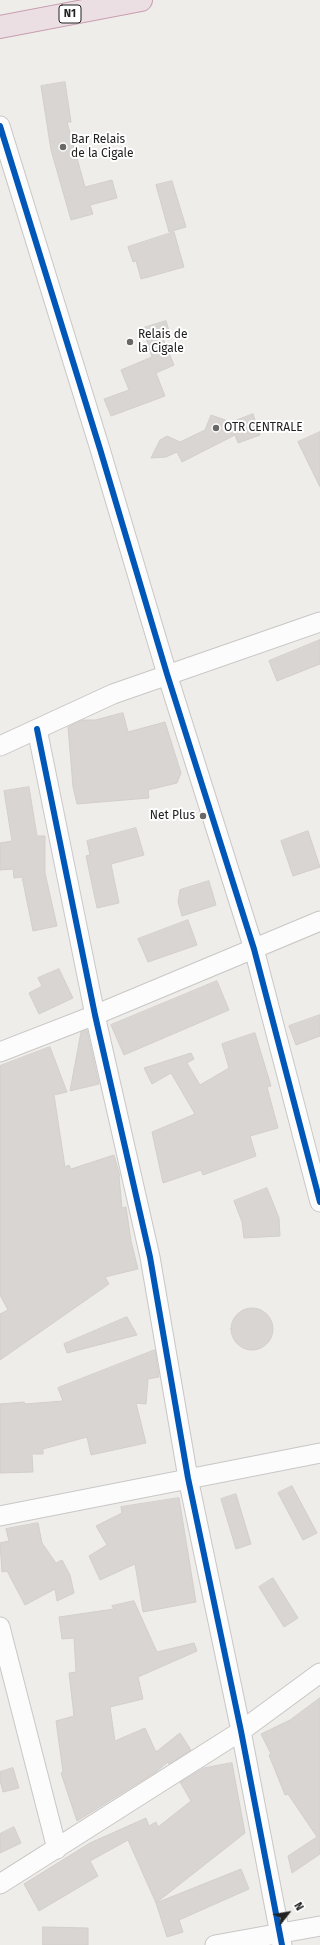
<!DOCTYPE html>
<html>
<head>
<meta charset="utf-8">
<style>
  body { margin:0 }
  #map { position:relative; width:320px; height:1945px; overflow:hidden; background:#efedea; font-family:"Fira Sans",sans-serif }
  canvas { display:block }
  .north { position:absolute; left:268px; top:1893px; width:40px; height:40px; -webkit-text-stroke:3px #fff; paint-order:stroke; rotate:59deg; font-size:11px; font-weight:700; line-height:16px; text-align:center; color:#212121 }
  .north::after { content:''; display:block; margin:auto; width:14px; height:18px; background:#212121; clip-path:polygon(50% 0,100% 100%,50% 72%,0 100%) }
</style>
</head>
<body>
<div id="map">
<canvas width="320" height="1945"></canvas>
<div class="north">N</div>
</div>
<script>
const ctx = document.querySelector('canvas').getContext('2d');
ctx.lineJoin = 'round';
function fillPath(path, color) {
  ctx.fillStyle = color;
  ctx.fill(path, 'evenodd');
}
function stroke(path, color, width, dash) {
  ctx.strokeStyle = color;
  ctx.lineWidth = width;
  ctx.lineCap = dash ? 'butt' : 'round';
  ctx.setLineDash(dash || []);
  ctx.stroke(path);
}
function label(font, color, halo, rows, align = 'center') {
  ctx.font = font + ' "Fira Sans",sans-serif';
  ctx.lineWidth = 4;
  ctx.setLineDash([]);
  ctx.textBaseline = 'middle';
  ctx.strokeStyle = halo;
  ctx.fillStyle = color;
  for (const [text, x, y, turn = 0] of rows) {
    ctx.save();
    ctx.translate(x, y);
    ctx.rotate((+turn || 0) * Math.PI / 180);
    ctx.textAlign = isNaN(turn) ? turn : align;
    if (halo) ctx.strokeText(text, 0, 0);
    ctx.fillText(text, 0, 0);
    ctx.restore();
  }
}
const building = new Path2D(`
  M65 82 71 122H67L85 187 112 180 117 198 90 205 93 214 71 220 51 150 41 86Z
  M172 181 186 227 169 232 156 185Z
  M174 232 184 267 141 279 136 261 133 262 128 247Z
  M166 321 171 337 163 339 174 365 156 373 165 396 111 416 104 399 129 390 121 370 152 357 143 328Z
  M253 414 260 435 238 443 235 435 182 462 177 452 166 457 151 458 160 440 167 436 180 442 205 430 211 415 231 422Z
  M320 432V487L298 442Z
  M320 640V664L277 681 269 661Z
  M123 713 128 732 165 722 181 773 177 783 148 790 149 798 77 804 73 787 68 727 82 720H95Z
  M29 787 37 836H45V873L57 926 33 931 22 877 14 878 13 869 0 870V843L12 841 4 791Z
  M136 828 144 855 111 864 119 903 97 908 86 856 90 855 87 841Z
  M308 831 320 867 293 876 281 841Z
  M209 881 216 905 182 916 178 902 180 890Z
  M188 920 197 945 148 962 138 939Z
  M59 969 73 998 39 1014 29 993 42 986 38 978Z
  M217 981 229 1010 124 1055 111 1025Z
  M320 1015V1036L296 1045 289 1026Z
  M87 1030 99 1084 70 1091 81 1032Z
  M255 1033 271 1086 267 1087 278 1128 250 1136 256 1156 203 1175 201 1170 163 1183 152 1132 195 1114 171 1073 152 1084 144 1068 191 1053 194 1059 187 1063 200 1085 229 1068 222 1044Z
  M50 1047 67 1092 54 1095 65 1167 69 1165 71 1169 114 1155 120 1176H119L122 1208 126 1207 131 1241 138 1269 105 1277 109 1284 0 1360V1314L8 1310 0 1295V1066Z
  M267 1188 279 1218 280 1236 244 1238 242 1222 234 1201Z
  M231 1329a21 21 0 1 1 42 0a21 21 0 1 1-42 0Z
  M127 1317 137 1335 67 1353 64 1344Z
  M155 1350 159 1377 148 1379 146 1404 136 1403 146 1443 91 1455 87 1437 43 1449V1454H32L33 1472 0 1473V1404L24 1402 25 1404 63 1401 58 1388Z
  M292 1486 317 1533 303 1540 278 1493Z
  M236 1494 251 1544 236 1549 221 1499Z
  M179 1498 196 1602 143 1612 135 1564 100 1580 89 1556 107 1545 96 1526 122 1513 121 1507Z
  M38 1523 42 1543 56 1563 62 1560 70 1575 74 1593 57 1601 55 1589 25 1605 7 1571 2 1572 0 1543 9 1541 6 1529Z
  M273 1578 298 1618 284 1627 259 1587Z
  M134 1601 157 1652 194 1643 197 1651 138 1677 143 1699 110 1707 115 1741 145 1728 156 1752 180 1733 191 1750 169 1764 168 1762 156 1772 77 1821 61 1773 63 1772 56 1721 74 1716 69 1673 76 1672 74 1638 62 1639 59 1617 114 1609 112 1606Z
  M320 1698V1854L292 1873 288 1856 317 1837 288 1794 285 1795 269 1755 271 1754 261 1734 290 1720Z
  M232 1763 245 1833 156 1903 241 1869 249 1889 179 1920 183 1932 167 1937 156 1903 128 1840 90 1861 98 1876 39 1911 24 1884 90 1843 146 1818 149 1826 156 1822 158 1827 191 1801 180 1782 204 1768Z
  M13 1768 19 1788 3 1792 0 1780V1772Z
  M14 1827 21 1843 0 1853V1834Z
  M43 1927 88 1928V1945H43Z`);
fillPath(building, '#d8d5d3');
stroke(building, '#d3cecb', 1);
const street = new Path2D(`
  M0 126 100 449 167 674 254 949 320 1202
  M37 729 95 1015 150 1257 188 1478 241 1731 282 1945
  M0 746 113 694 320 622
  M0 1052 95 1015 320 921
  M0 1516 320 1453
  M0 1627 57 1849
  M0 1884 241 1731 320 1673
  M215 1945 320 1926`);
const highway = new Path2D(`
  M0 27 141 0`);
stroke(street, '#c8c7c6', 21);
stroke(highway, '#c79eb1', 24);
stroke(street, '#fdfcfc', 19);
stroke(highway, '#ecdfe4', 22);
stroke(new Path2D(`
  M0 126 100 449 167 674 254 949 320 1202
  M37 729 95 1015 150 1257 188 1478 241 1731 282 1945`), '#0057b8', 6);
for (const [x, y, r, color] of [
  [63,147,4,"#696867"],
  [130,342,4,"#696867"],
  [216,428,4,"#696867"],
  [203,816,4,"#696867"]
]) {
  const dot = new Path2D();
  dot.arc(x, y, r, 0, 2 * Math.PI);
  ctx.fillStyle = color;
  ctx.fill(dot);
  stroke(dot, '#fff', 1.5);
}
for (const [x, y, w] of [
  [70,14,22]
]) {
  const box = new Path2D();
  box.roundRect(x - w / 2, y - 9, w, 18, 3);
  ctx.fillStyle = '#fff';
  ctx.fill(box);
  stroke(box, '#212121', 1);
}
label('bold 11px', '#212121', null, [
  ["N1",70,14]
]);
label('12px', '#212121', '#fff', [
  ["Bar Relais",71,140],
  ["de la Cigale",71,154],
  ["Relais de",138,335],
  ["la Cigale",138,349],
  ["OTR CENTRALE",224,428],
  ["Net Plus",195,816,"right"]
], 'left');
</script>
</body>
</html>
